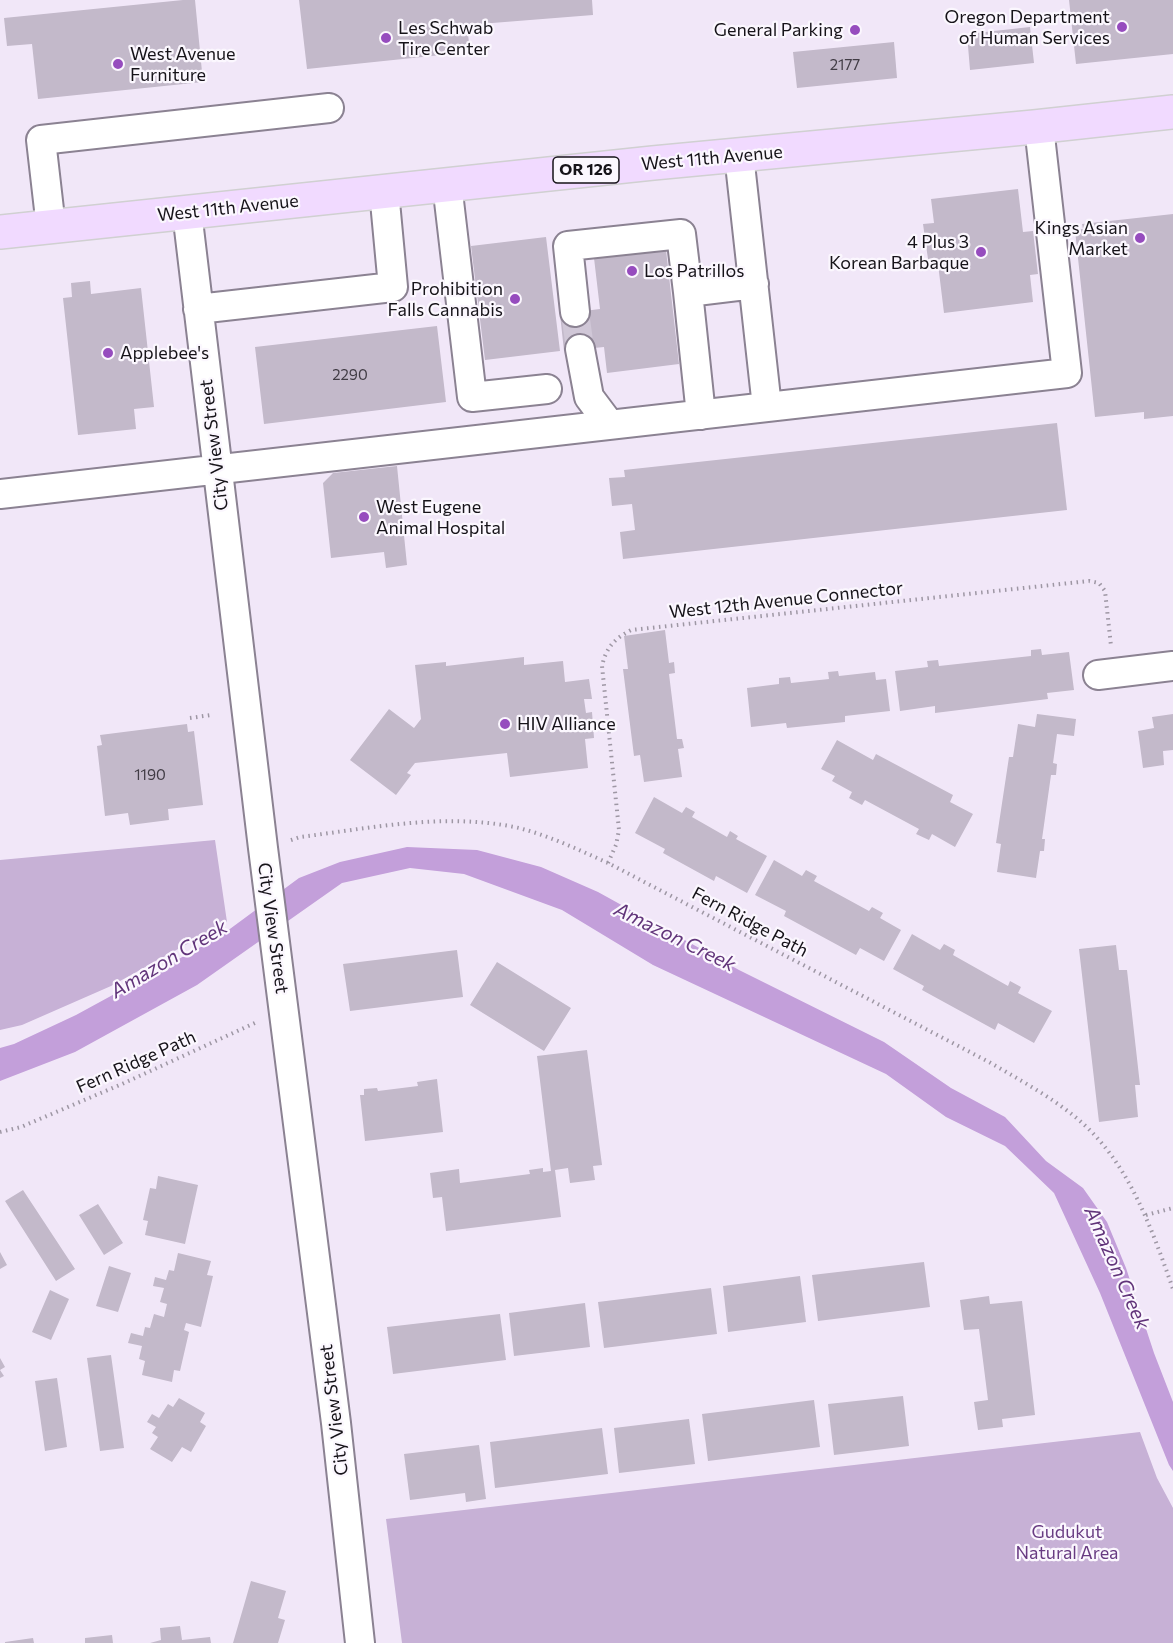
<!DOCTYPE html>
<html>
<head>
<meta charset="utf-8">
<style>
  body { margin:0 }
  canvas { display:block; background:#f1e7f8 }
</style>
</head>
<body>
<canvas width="1173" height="1643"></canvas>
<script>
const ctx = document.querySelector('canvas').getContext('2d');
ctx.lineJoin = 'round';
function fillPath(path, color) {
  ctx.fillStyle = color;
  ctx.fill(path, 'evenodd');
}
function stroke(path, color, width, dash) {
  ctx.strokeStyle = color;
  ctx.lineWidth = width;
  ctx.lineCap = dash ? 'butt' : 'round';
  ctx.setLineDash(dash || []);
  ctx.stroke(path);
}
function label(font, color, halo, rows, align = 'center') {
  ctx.font = font + ' Commissioner,sans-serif';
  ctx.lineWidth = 4.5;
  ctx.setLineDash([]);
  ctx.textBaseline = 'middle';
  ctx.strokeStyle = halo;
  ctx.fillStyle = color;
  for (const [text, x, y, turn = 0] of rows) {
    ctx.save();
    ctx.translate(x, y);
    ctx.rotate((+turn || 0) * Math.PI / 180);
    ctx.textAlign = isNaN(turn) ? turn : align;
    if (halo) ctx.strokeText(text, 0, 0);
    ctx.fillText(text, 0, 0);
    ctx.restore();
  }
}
fillPath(new Path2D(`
  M215 840 227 922 111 986 22 1025 0 1030V860Z
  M1140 1432 1157 1478 1173 1508V1643H402L386 1519Z`), '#c7b1d6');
fillPath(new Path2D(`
  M407 847 477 850 541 867 598 892 739 970 884 1042 951 1088 1005 1117 1046 1161 1083 1188 1107 1222 1126 1268 1154 1353 1173 1402V1471L1169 1465 1100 1293 1054 1193 1005 1146 946 1117 886 1074 653 965 562 910 464 874 410 868 342 883 197 985 75 1052 0 1081V1048L14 1044 76 1015 219 937 299 878 340 862Z`), '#c39fda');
fillPath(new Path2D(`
  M183 0H195L203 82 38 99 32 44 7 46 4 18Z
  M299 0H592L593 15 467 25 470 52 307 69Z
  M1069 0H1173V54L1076 64Z
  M1030 27 1034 63 970 70 967 34Z
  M894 42 897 78 797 88 793 52Z
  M1018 189 1023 232 1033 231 1038 274 1030 275 1033 302 944 313 938 264 929 266 923 224 934 223 931 199Z
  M1173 214V416L1144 419V412L1095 417 1075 230 1083 229 1082 224Z
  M546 237 560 351 485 360 471 246Z
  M666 250 679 364 607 373 604 347 564 351 560 314 600 309 594 258Z
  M90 281 91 294 141 288 154 407 134 409 136 429 78 435 63 298 72 297 71 283Z
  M437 326 446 402 264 424 255 347Z
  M1057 423 1067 510 623 559 620 532 635 530 632 504 612 506 609 478 625 477 624 470Z
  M397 466 407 565 386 568 384 552 331 558 323 483 333 473Z
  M665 630 669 663 674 662 675 673 669 674 677 739H682L684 748 678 749 682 777 644 782 640 755 634 756 623 669H628L624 636Z
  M1041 649 1042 655 1069 652 1074 690 1047 693 1048 699 935 713V706L900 711 895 671 928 667 927 661 938 660 939 666 1031 656V650Z
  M524 657V665L563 661 565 682 589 679 592 699H584L586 713 592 712 594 738 585 739 588 768 510 777 507 753 415 763 407 773 411 775 396 795 350 760 389 709 414 728 421 719 415 665 446 662V666Z
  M838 671 839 676 875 672 876 680 886 679 890 711 845 716V722L787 728 786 723 751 727 747 688 779 684V678L790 677 791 683 829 679 828 672Z
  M1037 714 1076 719 1074 736 1057 734 1053 763 1057 764 1056 775H1051L1042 839H1045L1044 851H1040L1036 878 997 872 1001 844 996 843 1009 757H1013L1018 724 1035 727Z
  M1173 714V750L1163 751 1164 765 1143 768 1138 731 1154 728 1152 717Z
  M187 724 188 732 194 731 203 805 168 809 169 820 130 825 128 813 105 816 97 746 102 745 100 735Z
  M837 740 873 760 876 754 953 795 950 802 973 814 955 847 932 834 929 840 916 834 919 829 865 800 862 805 849 798 852 792 832 781 835 776 821 769Z
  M654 797 682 813 686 807 695 812 692 817 727 837 730 831 738 836 736 839 767 856 747 893 716 876 714 881 663 853 665 849 635 833Z
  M774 860 802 876 806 870 817 876 814 881 869 911 872 907 883 913 880 918 901 930 884 961 860 948 856 955 784 916 786 911 755 895Z
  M912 934 940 950 944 944 955 950 953 955 1008 986 1010 981 1021 987 1018 993 1052 1011 1034 1043 998 1023 995 1030 922 990 924 986 893 969Z
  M1116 945 1119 970H1127L1140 1085H1135L1138 1117 1099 1122 1079 949Z
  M457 950 463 997 350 1011 343 964Z
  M497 962 571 1008 544 1051 470 1005Z
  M587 1050 602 1165 593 1166 595 1180 570 1183 568 1168 555 1170 561 1217 446 1231 442 1197 433 1198 430 1173 459 1169 460 1183 530 1174 529 1170 543 1168V1172L551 1171 537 1056Z
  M437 1079 443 1132 365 1141 360 1095H364V1089L377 1088 378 1091 418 1086 417 1082Z
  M158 1176 198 1185 185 1244 145 1235 148 1221 143 1220 150 1188 156 1189Z
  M23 1190 75 1269 56 1281 5 1201Z
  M98 1204 123 1243 104 1255 79 1215Z
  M0 1252 7 1265 0 1269Z
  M178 1253 211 1261 207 1275 213 1276 201 1327 186 1323 184 1330 189 1332 180 1371 174 1370 172 1382 142 1375 145 1361 139 1359 142 1346 128 1343 131 1333 143 1336 145 1327 150 1328 154 1314 164 1317 167 1304 160 1302 164 1288 153 1286 155 1277 166 1280 169 1270 174 1271Z
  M924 1262 930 1307 818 1321 812 1275Z
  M109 1266 131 1273 118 1312 96 1306Z
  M800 1276 806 1322 728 1332 723 1286Z
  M711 1288 717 1334 604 1348 598 1302Z
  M50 1290 69 1299 51 1340 32 1332Z
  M989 1296 990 1304 1022 1301 1035 1415 1002 1419 1003 1427 978 1430 974 1402 988 1400 979 1329 964 1330 960 1300Z
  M585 1303 590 1347 514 1356 509 1313Z
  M500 1314 506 1360 393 1374 387 1327Z
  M111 1355 124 1448 100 1451 87 1358Z
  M0 1358 5 1367 0 1370 4 1376 0 1378Z
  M57 1378 67 1447 45 1451 35 1381Z
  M903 1396 909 1446 834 1455 828 1404Z
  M179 1398 205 1413 200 1422 206 1426 191 1452 182 1447 172 1462 150 1449 158 1437 152 1433 156 1427 147 1422 152 1414 159 1418 168 1404 173 1407Z
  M814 1400 820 1447 708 1461 702 1414Z
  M689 1419 695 1464 619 1473 614 1428Z
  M602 1428 608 1474 495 1488 490 1442Z
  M479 1445 486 1499 466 1502 465 1493 410 1500 404 1454Z
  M251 1581 286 1591 278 1618 285 1620 278 1643H233Z
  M180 1626 182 1640 210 1637 211 1643H150L161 1640 160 1628Z
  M112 1635 113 1643H85V1638Z
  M33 1638 34 1643H5V1642Z`), '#c3b9ca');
stroke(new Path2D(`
  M575 312 580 349`), '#d0c7d7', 28, [28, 14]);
const minor = new Path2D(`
  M739 155 767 407
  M447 184 472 397 547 389
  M187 212 263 848 336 1423 360 1643
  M51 227 41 140 329 108
  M198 309 393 287 384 191
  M575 312 568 246 681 234 688 292
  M580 349 589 397 610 425
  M701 415 688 292 754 284
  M0 494 1067 373 1039 127
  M1098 675 1173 666`);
const major = new Path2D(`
  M0 232 653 163 1034 127 1173 112`);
stroke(minor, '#8b8292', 32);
stroke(major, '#d0d0d1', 36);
stroke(new Path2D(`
  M190 718 211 715
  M291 840 300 837C372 828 447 812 519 828 550 836 579 850 608 863L989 1062C1018 1079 1048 1095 1074 1116 1128 1159 1151 1227 1173 1289
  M608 863 616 845 619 830 602 666C606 648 614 639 631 630L1089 581 1099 583 1105 591 1111 646
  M0 1132 21 1127 122 1084 257 1022
  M1146 1215 1173 1208`), '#9e97a4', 4, [1.5, 4.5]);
stroke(minor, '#fff', 28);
stroke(major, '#f1daff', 33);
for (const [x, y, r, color] of [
  [1122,27,6,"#964cbe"],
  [855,30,6,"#964cbe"],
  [386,38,6,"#964cbe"],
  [118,64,6,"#964cbe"],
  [1140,238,6,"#964cbe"],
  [981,252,6,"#964cbe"],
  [632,271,6,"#964cbe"],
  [515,299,6,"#964cbe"],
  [108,353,6,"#964cbe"],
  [364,517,6,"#964cbe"],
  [505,724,6,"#964cbe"]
]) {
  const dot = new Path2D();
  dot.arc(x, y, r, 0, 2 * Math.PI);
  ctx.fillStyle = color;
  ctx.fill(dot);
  stroke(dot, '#fbf7fe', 2);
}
label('15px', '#413c45', null, [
  ["2177",845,65],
  ["2290",350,375],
  ["1190",150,775]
]);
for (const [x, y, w] of [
  [586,170,66]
]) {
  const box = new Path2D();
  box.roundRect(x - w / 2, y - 13, w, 26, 4.5);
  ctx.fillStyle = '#fbf7fe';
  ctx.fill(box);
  stroke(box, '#161319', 1.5);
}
label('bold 16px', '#161319', null, [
  ["OR 126",586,170]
]);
label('18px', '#161319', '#fbf7fe', [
  ["Oregon Department",1110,17,"right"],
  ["of Human Services",1110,38,"right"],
  ["Les Schwab",398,28],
  ["Tire Center",398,49],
  ["General Parking",843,30,"right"],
  ["West Avenue",130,54],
  ["Furniture",130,75],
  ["Kings Asian",1128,228,"right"],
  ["Market",1128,249,"right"],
  ["4 Plus 3",969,242,"right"],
  ["Korean Barbaque",969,263,"right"],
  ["Los Patrillos",644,271],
  ["Prohibition",503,289,"right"],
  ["Falls Cannabis",503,310,"right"],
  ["Applebee's",120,353],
  ["West Eugene",376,507],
  ["Animal Hospital",376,528],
  ["HIV Alliance",517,724]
], 'left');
label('18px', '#161319', '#fbf7fe', [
  ["West 11th Avenue",712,158,-5],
  ["West 11th Avenue",228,208,-6],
  ["City View Street",214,445,-97],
  ["West 12th Avenue Connector",786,600,-6],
  ["Fern Ridge Path",750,922,28],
  ["City View Street",273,928,82],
  ["Fern Ridge Path",136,1062,-24],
  ["City View Street",334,1410,-97]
]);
label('18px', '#683b82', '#fbf7fe', [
  ["Gudukut",1067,1532],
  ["Natural Area",1067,1553]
]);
label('italic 20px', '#61347a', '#fbf7fe', [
  ["Amazon Creek",675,937,26],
  ["Amazon Creek",169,959,-31],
  ["Amazon Creek",1117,1268,66]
]);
</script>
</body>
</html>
